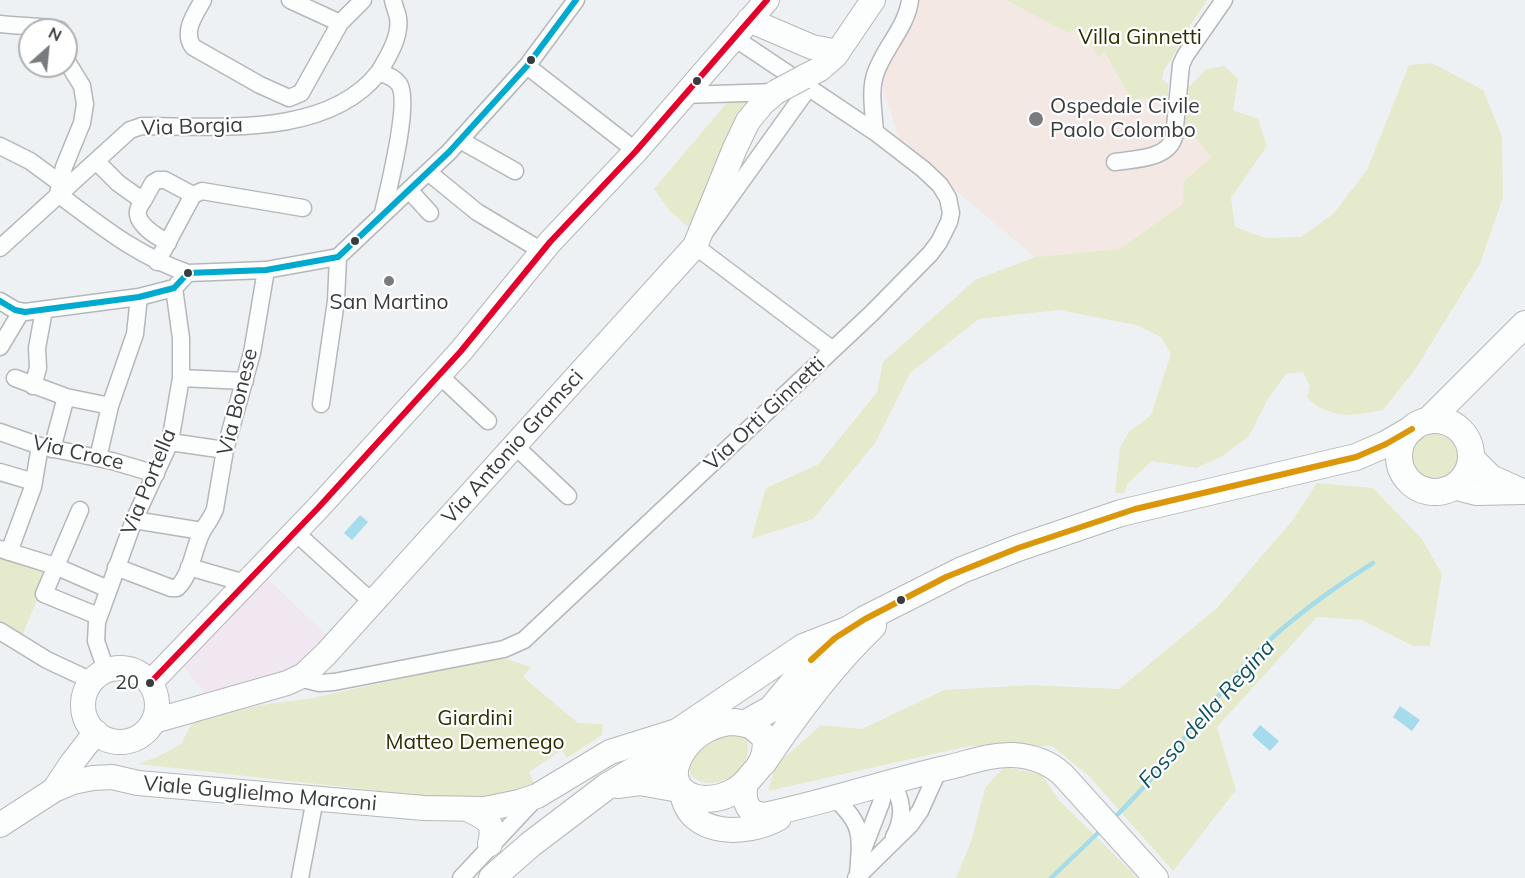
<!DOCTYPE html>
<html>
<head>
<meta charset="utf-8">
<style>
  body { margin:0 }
  #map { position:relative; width:1525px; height:878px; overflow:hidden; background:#eef1f4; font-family:Mulish,sans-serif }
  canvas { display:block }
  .north { position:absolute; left:18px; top:18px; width:60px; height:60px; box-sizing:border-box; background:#fff; border:2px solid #b0b1b2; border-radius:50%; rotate:27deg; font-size:16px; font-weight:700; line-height:24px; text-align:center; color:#3a3c3e }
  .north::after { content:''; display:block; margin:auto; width:21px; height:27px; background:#797b7e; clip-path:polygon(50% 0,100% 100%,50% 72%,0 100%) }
</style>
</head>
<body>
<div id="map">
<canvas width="1525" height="878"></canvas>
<div class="north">N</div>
</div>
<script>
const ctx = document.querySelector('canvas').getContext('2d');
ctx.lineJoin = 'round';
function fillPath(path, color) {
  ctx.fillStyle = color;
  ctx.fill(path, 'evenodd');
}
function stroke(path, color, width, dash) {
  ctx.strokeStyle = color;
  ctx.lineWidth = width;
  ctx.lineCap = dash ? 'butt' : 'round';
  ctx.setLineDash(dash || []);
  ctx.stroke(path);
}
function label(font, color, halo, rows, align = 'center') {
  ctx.font = font + ' Mulish,sans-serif';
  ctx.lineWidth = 4.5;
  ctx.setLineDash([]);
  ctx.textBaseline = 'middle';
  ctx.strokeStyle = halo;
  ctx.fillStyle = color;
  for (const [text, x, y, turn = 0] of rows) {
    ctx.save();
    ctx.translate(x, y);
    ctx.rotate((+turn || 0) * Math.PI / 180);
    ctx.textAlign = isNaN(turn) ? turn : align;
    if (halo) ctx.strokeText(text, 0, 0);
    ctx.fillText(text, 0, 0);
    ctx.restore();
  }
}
fillPath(new Path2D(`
  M266 577 331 639 292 675 209 699 181 664Z`), '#f1e7f1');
fillPath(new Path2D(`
  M918 0H1006L1068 33 1080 25 1098 55 1103 52 1132 101 1142 97 1168 106 1211 157 1184 181V204L1120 249 1035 257 901 145 879 74 918 10Z`), '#f4e8e4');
fillPath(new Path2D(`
  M1006 0H1207L1181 39 1173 57 1164 70 1162 79 1168 84V105L1188 88 1206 69 1224 66 1238 79 1233 110 1258 119 1267 146 1231 198 1235 227 1266 238 1301 237 1333 214 1367 170 1409 65 1432 63 1483 90 1502 136 1503 197 1480 264 1416 368 1383 410C1353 416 1331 420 1307 398L1310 386 1303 372 1286 374 1268 399 1249 436 1221 457 1196 468 1152 461 1128 483 1124 493H1115L1120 447 1129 432 1151 415 1171 354 1161 337 1136 325 1059 310 979 319 910 373 875 443 813 519 751 539 766 488 819 464 877 392 883 362 975 280 1035 257 1120 249 1183 204 1184 181 1211 157 1168 106 1142 97 1132 101 1104 52 1098 56 1080 26 1068 33Z
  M759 98 691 230 669 210 654 189 730 99Z
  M1410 458a24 24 0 1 1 48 0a24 24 0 1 1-48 0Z
  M1317 483 1373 488 1422 539 1442 574 1430 646H1413L1362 620 1317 617 1217 727 1236 790 1173 871 1089 776 1052 746H969L768 791 776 765 821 725 862 729 944 690 1032 685 1119 689 1217 608 1292 521Z
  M0 555 50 569 22 636 0 622Z
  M500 657 531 667 523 677 578 723 603 724 602 735 567 758 562 750 529 772 534 783 500 797 461 800 138 764 157 757 181 744 193 721 262 705 312 698Z
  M722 730 745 736C761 766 714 798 691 775 683 753 707 742 722 730Z
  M1004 767 1041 774 1059 800 1138 878H956L972 839 985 788Z`), '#e6eacc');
fillPath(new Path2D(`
  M360 515 368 522 352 540 344 533Z
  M1400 706 1420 720 1412 731 1393 717Z
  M1260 725 1279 741 1270 751 1252 735Z`), '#a4dceb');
stroke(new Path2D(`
  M1114 818C1167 767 1206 705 1257 652 1292 617 1332 589 1373 563
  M1051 878 1101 830`), '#a4dceb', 4.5);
const street = new Path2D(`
  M203 0C195 14 182 32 193 47L260 85 289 98 301 93 340 23 363 0
  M290 0 340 23
  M0 24C20 27 41 25 60 30
  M66 60 82 86 85 104 82 123 64 167 58 194C100 225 137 256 188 273
  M527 66 636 151
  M809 87 695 246 833 350
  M683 95 776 92
  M875 132C874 113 869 90 876 72 885 47 907 26 910 0
  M460 140 515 171
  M0 146 30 161 60 183
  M96 161 118 183 143 201C140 205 137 210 138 215 140 227 158 237 168 243
  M1115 162C1135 159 1168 159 1174 137L1181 65 1185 56 1224 0
  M428 172 477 212 542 251
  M409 190 430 213
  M143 201 153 183 158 180H165L193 195
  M383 213C388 190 411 102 399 84 394 77 386 75 379 72 388 57 401 36 398 18 397 12 394 6 393 0
  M0 248 130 130 142 126C217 126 328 138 379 72
  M157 262 193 195 202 191 303 208
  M0 301 15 310 25 312 139 297 174 288 188 273 266 270 338 257 449 152 527 66 576 0
  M0 347 21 312
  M439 375 488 421
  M15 378 66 397
  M181 378 245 381
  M33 386 38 368 37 348 44 310
  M321 404 336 301 338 257
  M110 406 135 334 139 297
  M0 432 40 446 112 461 156 474
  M170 442 225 450
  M514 445 568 496
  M52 449 66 397 110 406 98 458
  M0 472 34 482
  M80 510 44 594 98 616
  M134 520 202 531
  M295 532 372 602
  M0 549 55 566 108 589
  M9 552 33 487 40 446
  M116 567 171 588H177C191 575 193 551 201 534 205 525 212 518 215 509L225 450 252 353 266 270
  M189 567 245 583
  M0 631 47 660 92 681
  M106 670 96 641 97 622 134 520 170 442 181 378V338L174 288
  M299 678 319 683 334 682 504 649 524 640 872 313 930 254 939 242 949 222 951 213 948 198 940 185 923 169 875 132 733 37
  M890 781C903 799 905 816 894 837
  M833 797C864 824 861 836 858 874
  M862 852 881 803 886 782
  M300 878 315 799
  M461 878 535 799
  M856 878 910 825 920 811 939 769`);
const secondary = new Path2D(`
  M749 20 812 47 838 52
  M804 77 820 69 835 56 873 0
  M1471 457 1491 477 1520 490
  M1453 487 1476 493 1525 492
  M83 705a37 37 0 1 1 74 0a37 37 0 1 1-74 0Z
  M150 683 318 508 461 351 550 242 636 151 767 0
  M154 721 287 683 304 675 326 654 695 246 735 148 748 121 762 104 776 92
  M745 784C744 800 745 813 764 815 827 802 887 781 950 767 970 762 992 754 1013 755 1032 756 1049 762 1063 775L1156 878
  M54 790 73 782 93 778 112 777 138 783 424 808 485 809 519 802 537 796 610 752 677 731 803 646 847 629
  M682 792C688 838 748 836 779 818
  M469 810C488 819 495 822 490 844
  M0 825 54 790 72 763 96 732`);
const primary = new Path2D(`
  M1399 456a36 36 0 1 1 72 0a36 36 0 1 1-72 0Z
  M1428 421 1525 324
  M735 722 751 725 765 737C768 752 762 765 752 775 746 783 740 789 731 793 696 810 657 789 684 749 695 733 715 722 735 722Z
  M746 723 771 709 812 660 843 633 865 619 962 570 1018 548 1121 513 1356 457 1386 444 1412 429
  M763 763C795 715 831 666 873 626
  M617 785 640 782 679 789
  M492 878 531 844 606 787 633 771 665 758 688 743`);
stroke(street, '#b5b7ba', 19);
stroke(secondary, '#b5b7ba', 26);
stroke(primary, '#b5b7ba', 28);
stroke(street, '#fcfdfd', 16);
stroke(secondary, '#fcfdfd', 24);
stroke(primary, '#fcfdfd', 26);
const secondaryBridge = new Path2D(`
  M776 92 804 77`);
stroke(secondaryBridge, '#b5b7ba', 26, []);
stroke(secondaryBridge, '#fcfdfd', 24);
stroke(new Path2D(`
  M0 301 15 310 25 312 139 297 174 288 188 273 266 270 338 257 449 152 527 66 576 0`), '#00a9ce', 6);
stroke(new Path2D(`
  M150 683 318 508 461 351 550 242 636 151 767 0`), '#e4002b', 6);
stroke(new Path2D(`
  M811 660 835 638 865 619 946 577 1018 548 1135 509 1356 457 1386 444 1412 429`), '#db9609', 6);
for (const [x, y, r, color] of [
  [531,60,5,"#3a3c3e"],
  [697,81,5,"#3a3c3e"],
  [1036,119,8,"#797b7e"],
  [355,241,5,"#3a3c3e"],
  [188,273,5,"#3a3c3e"],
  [389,281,6,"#797b7e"],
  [901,600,5,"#3a3c3e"],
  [150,683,5,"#3a3c3e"]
]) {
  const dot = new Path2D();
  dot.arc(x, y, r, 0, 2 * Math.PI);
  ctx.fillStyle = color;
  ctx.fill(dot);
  stroke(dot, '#fff', 2);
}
label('20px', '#3a3c3e', '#fff', [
  ["20",139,683]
], 'right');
label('21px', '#2e2f00', '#fff', [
  ["Villa Ginnetti",1140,38],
  ["Giardini",475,719],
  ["Matteo Demenego",475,743]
]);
label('21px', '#3a3c3e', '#fff', [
  ["Ospedale Civile",1050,107],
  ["Paolo Colombo",1050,131],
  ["San Martino",389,303,"center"]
], 'left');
label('21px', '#3a3c3e', '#fff', [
  ["Via Borgia",192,127,-2],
  ["Via Bonese",238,402,-76],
  ["Via Orti Ginnetti",765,414,-43],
  ["Via Antonio Gramsci",513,447,-48],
  ["Via Croce",78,453,13],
  ["Via Portella",149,482,-68],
  ["Viale Guglielmo Marconi",260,794,5]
]);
label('italic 22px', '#0f5361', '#fff', [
  ["Fosso della Regina",1207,714,-48]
]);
</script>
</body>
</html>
